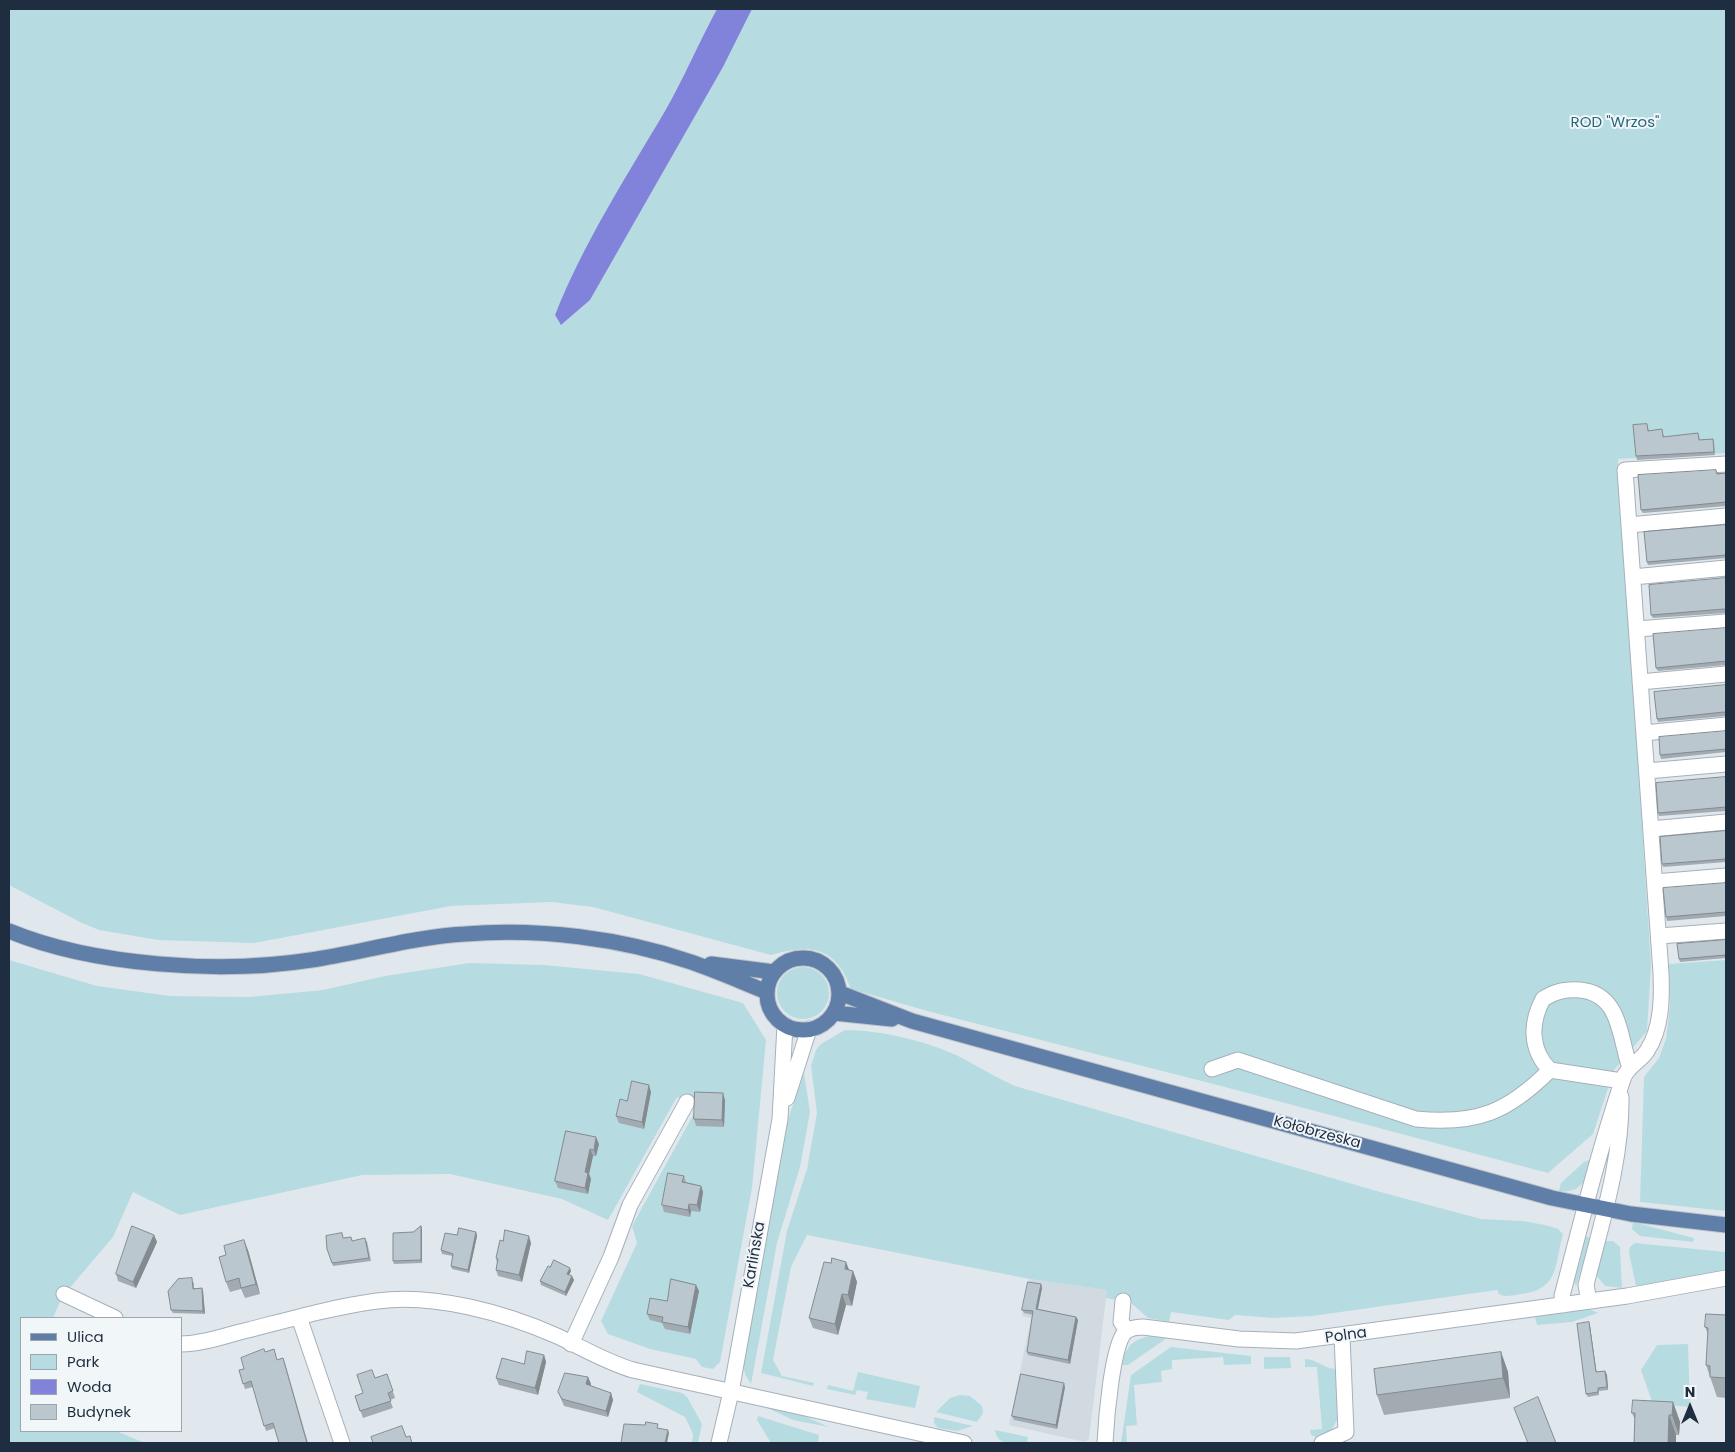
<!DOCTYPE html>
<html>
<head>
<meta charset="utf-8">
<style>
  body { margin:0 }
  #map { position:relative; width:1735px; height:1452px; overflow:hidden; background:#e0e8ed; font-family:Poppins,sans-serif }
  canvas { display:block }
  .frame { position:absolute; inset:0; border:10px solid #1f2d40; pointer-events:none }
  .legend { position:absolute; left:20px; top:1317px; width:162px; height:115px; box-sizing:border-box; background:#f1f6f9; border:1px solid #9da6af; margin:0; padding:6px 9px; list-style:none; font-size:15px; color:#1f2d40 }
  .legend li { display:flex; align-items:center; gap:10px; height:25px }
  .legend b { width:25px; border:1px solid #9da6af }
  .north { position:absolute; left:1665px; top:1382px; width:50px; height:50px; -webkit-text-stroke:4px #f1f6f9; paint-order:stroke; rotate:0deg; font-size:14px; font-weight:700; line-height:20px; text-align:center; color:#1f2d40 }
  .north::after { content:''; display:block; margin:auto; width:18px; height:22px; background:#1f2d40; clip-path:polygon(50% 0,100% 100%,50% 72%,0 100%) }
</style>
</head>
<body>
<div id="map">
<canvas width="1735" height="1452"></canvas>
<div class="frame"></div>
<ul class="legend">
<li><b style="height:6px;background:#5f7ea8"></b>Ulica</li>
<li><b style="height:14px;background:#b6dce1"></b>Park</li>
<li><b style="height:14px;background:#8182d9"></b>Woda</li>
<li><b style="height:14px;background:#bbc7ce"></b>Budynek</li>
</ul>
<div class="north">N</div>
</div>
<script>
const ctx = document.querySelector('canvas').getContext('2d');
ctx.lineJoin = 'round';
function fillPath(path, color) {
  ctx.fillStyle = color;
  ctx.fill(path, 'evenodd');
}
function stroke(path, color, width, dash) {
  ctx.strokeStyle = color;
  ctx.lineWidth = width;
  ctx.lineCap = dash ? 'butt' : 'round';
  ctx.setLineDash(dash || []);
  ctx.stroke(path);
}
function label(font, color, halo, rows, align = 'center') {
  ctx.font = font + ' Poppins,sans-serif';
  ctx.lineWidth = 4;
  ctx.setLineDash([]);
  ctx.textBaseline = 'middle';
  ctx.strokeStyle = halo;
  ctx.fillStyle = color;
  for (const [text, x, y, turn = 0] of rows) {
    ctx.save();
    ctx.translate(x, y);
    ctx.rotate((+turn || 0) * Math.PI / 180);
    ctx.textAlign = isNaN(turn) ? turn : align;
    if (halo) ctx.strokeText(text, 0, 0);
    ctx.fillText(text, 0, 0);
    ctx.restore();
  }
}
fillPath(new Path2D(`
  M1030 1279 1107 1290 1089 1439 1085 1442 1009 1425 1031 1318 1022 1316Z`), '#d1dae1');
fillPath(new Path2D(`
  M9 9H717C699 42 684 78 665 111 626 177 584 243 555 315L561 325 590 300 723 67 752 9H1726V453L1618 459 1651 965 1647 1031 1614 1070 1593 1134 1548 1173 1225 1087 931 1012 851 989C835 946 811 944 771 955L593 907 551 902 451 906 254 943 158 940 99 930 82 923 9 885Z
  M9 960 97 986 170 996 249 997 323 990 385 976 469 963 544 965 639 974 743 1003 766 1040 752 1188 720 1362 713 1369 702 1367 696 1359 650 1349 608 1334 601 1321 637 1243 632 1226 697 1108 677 1097 608 1220 562 1199 450 1174 362 1175 180 1215 133 1192 113 1237 62 1297 53 1318H21V1431H116L145 1443H9Z
  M1726 960V1211L1640 1202 1644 1077 1659 1058 1666 1039 1670 1006 1669 964Z
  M777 993a26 26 0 1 1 52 0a26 26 0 1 1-52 0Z
  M845 1030C882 1030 931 1042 964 1059 981 1068 997 1078 1015 1086L1373 1190 1481 1219 1523 1221 1545 1225 1558 1229 1563 1234 1562 1238C1554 1269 1558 1289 1521 1294 1514 1295 1505 1298 1499 1294L1497 1290 1312 1316 1273 1318 1235 1315 1229 1320 1171 1312 1169 1322 1148 1318 1131 1303 1106 1298 1107 1290 1030 1279 807 1235 791 1267 773 1360 782 1376 814 1383 813 1386 761 1373 787 1231 807 1169 817 1113 811 1066 816 1050 821 1044Z
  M804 1073 810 1112 800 1167 777 1243 751 1384 745 1374 743 1364 787 1122Z
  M1589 1160 1594 1161C1587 1179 1581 1194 1559 1191L1561 1183 1584 1162Z
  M1633 1222 1694 1238 1693 1242 1640 1236 1632 1229Z
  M1585 1236 1591 1238 1576 1286 1573 1279Z
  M1603 1241H1613L1620 1247 1622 1288 1605 1286 1596 1275Z
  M1635 1243 1726 1252V1271L1636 1286 1629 1253 1630 1247Z
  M1589 1309 1598 1313 1572 1322 1537 1325 1535 1317Z
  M1152 1336 1167 1338 1128 1365H1122C1124 1347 1134 1338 1152 1336Z
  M1688 1344 1690 1407 1653 1404 1641 1370 1657 1345Z
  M1171 1347 1251 1356V1364L1224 1365 1223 1357 1172 1360V1369L1161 1371 1162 1382 1134 1385 1137 1425 1126 1426 1127 1443H1121L1131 1375Z
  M1264 1357H1290L1291 1368 1264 1369Z
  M1305 1359C1317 1359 1324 1369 1336 1369L1337 1420 1331 1431 1318 1438 1311 1435 1310 1430 1322 1429 1317 1367H1305Z
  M858 1372 920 1386 915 1408 866 1399 868 1392 857 1390 855 1395 827 1389 828 1385 853 1391Z
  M640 1384 682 1393 687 1397 702 1424 698 1443H692L693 1434 685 1417 637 1392Z
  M960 1395 970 1396 982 1406 983 1413 977 1422 936 1412 950 1398Z
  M763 1406 802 1415 829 1427 793 1420Z
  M758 1416 819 1435 818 1443H771L757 1420Z
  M934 1417 973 1426 957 1431 938 1428 934 1423Z
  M995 1430 1028 1437 1027 1443C1014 1443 997 1447 995 1430Z`), '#b6dce1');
fillPath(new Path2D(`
  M717 9H752L723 67 590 300 561 325 555 315C583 244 626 177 665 111 684 78 699 42 717 9Z`), '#8182d9');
const minor = new Path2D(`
  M1629 525 1726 516
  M1633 577 1726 568
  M1637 629 1726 622
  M1640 682 1726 674
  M1644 733 1726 725
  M1647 771 1726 764
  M1651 829 1726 822
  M1655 882 1726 876
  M1659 936 1726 931
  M1212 1069 1238 1060 1416 1119C1477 1125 1508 1112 1550 1070L1622 1081
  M1550 1070C1530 1050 1530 1023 1543 999 1556 991 1565 989 1580 990 1621 994 1619 1037 1630 1068
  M787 1098 809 1029
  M64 1294 115 1318
  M1123 1301 1121 1322 1127 1330
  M1589 1301 1586 1285C1601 1224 1622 1161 1621 1097
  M1563 1305 1562 1296C1581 1223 1599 1150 1623 1079 1627 1066 1640 1062 1647 1051 1662 1028 1662 998 1661 973L1625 470 1726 464
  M299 1317 342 1443
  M181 1344C204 1344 226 1335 248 1330 291 1319 333 1307 377 1301 434 1293 505 1313 557 1336 583 1348 606 1362 633 1370L964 1443
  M571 1344 611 1257 630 1205 687 1102
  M719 1443 731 1392 780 1119 785 1025
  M1105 1443C1106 1422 1112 1346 1125 1332 1130 1328 1137 1327 1143 1327L1239 1339 1296 1341 1627 1296 1726 1278
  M1322 1443 1346 1432 1342 1336`);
const major = new Path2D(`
  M9 931C94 966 221 974 311 960 363 952 413 937 465 934 539 928 621 938 691 962 717 971 742 982 767 992
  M767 994a36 36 0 1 1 72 0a36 36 0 1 1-72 0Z
  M711 964 774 972
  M840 993 912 1021 1552 1198 1631 1214 1726 1225
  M834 1013 892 1019`);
stroke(minor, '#a6b0b9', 17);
stroke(major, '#c0c4ca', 17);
stroke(minor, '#fff', 15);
stroke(major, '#5f7ea8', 15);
fillPath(new Path2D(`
  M1647 424 1649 431 1663 433 1664 437 1698 433 1700 440 1713 439 1714 442 1715 455 1637 460 1636 456Z
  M1716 470 1717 473H1726V506L1643 513 1641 510Z
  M1726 525V558L1648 565 1647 562Z
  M1726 578V613L1653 618 1651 615Z
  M1726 628V665L1658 671 1656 668Z
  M1726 685V716L1658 722 1657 719Z
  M1726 731V752L1661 759 1660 755Z
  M1726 777V811L1659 816 1658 813Z
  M1726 831V862L1663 867 1662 864Z
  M1726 883V916L1667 921 1666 917Z
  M1726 940V958L1680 962 1679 959Z
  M651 1092 644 1129 619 1123 616 1116 627 1101Z
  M725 1100 724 1127 696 1126 694 1119Z
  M566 1131 599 1144 596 1156H593L589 1174 591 1179 588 1194 558 1188 555 1181Z
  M684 1176 686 1182 701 1186 703 1192 700 1212 691 1211 690 1217 664 1212 662 1205Z
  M421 1226 422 1229V1263L394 1264 393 1261 413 1232Z
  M476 1232 477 1236 469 1273 452 1269 451 1266 453 1256 442 1254 441 1250Z
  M154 1235 157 1242 136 1288 118 1281 116 1274Z
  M344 1238 352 1241H367L371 1261 333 1266 327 1249Z
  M503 1241 531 1243 522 1282 498 1276 496 1270 497 1263 496 1258Z
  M248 1250 260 1294 245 1298 241 1289 230 1292 226 1282Z
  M550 1267 571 1271 569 1275 574 1280 566 1296 541 1285 540 1281Z
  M849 1270 853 1271 857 1282 852 1306 846 1305 838 1335 813 1328 809 1318Z
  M194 1282V1288H202L203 1291 205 1314 173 1313 171 1310Z
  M1041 1284 1042 1288 1038 1309 1076 1317 1078 1320 1070 1364 1028 1355 1027 1352 1033 1315 1024 1313 1022 1310Z
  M696 1285 699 1291 690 1334 665 1329 662 1323 650 1320 647 1314 667 1301Z
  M1726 1315V1398L1717 1397 1706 1365 1708 1334 1705 1327Z
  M1589 1322 1590 1326 1596 1372 1605 1371 1607 1375 1608 1390 1599 1391V1395L1588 1397 1586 1394Z
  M1501 1352 1508 1372 1510 1398 1384 1415 1377 1395Z
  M544 1355 546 1362 538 1395 499 1385 496 1378 524 1364Z
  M283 1358 285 1363 308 1443H279L275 1428 266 1431 253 1387 245 1389 239 1370Z
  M387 1374 395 1398 390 1400 393 1408 363 1418 355 1396 363 1393 375 1378Z
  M588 1377 591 1384 590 1386 611 1393 613 1400 608 1417 564 1406 558 1392Z
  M1065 1387 1057 1429 1014 1420 1012 1416Z
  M1673 1402 1680 1422 1679 1435H1676V1443H1634L1635 1420 1632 1413Z`), '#a1abb1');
fillPath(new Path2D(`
  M649 1085 651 1092 644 1129 642 1122Z
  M723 1093 725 1100 724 1127 722 1120Z
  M596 1137 599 1144 596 1156 594 1150Z
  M590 1149 593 1156 589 1174 591 1179 588 1194 585 1188V1172Z
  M701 1186 703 1192 700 1212 697 1205Z
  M689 1204 691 1211 690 1217 688 1210Z
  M421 1226 422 1229V1263L421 1260Z
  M476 1232 477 1236 469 1273 468 1270Z
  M154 1235 157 1242 136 1288 133 1282Z
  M529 1236 531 1243 522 1282 519 1275Z
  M244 1240 248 1250 260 1294 256 1284Z
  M846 1262 850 1272 845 1269Z
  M570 1268 571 1271 568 1277 567 1274Z
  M853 1271 857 1282 852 1306 848 1295Z
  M572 1276 574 1280 566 1296 565 1292Z
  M1041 1284 1042 1288 1037 1312 1036 1309Z
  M696 1285 699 1291 690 1334 688 1327Z
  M202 1288 203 1291 205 1314 203 1311Z
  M842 1294 846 1305 838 1335 835 1324Z
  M1076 1317 1078 1320 1070 1364 1068 1360Z
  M1589 1322 1590 1326 1597 1375 1596 1372Z
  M1501 1352 1508 1372 1510 1398 1503 1378Z
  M544 1355 546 1362 538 1395 535 1388Z
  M1605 1371 1607 1375 1608 1390 1607 1387Z
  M588 1377 591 1384 588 1391 586 1384Z
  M1064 1383 1065 1387 1057 1429 1056 1425Z
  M611 1393 613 1400 608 1417 606 1411Z
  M1673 1402 1680 1422 1679 1435 1672 1415Z
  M1669 1415 1676 1435V1443H1668Z
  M668 1430 669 1433 667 1443H665Z`), '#838b90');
const building = new Path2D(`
  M1647 424 1648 431 1662 429 1663 437 1698 433 1699 440 1713 439 1714 452 1636 456 1633 425Z
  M1716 470 1717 474 1726 473V502L1641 510 1638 475Z
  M1726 525V555L1647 562 1644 532Z
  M1726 578V610L1724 609 1651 615 1649 585Z
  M1726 628V661L1656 668 1653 634Z
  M1726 685V713L1724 712 1657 719 1654 692Z
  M1726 731V749L1660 755 1659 737Z
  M1726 777V807L1658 813 1656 783Z
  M1726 831V859L1662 864 1660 837Z
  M1726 883V912L1666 917 1663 888Z
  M1726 940V955L1679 959 1677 944Z
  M632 1081 649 1085 642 1122 616 1116 620 1099 627 1101Z
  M695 1092 723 1093 722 1120 694 1119Z
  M566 1131 596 1137 594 1150 590 1149 585 1172 588 1173 585 1188 555 1181Z
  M668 1173 684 1176 682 1182 701 1186 697 1205 689 1204 688 1210 662 1205Z
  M132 1226 154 1235 133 1282 116 1274Z
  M421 1226V1260L393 1261V1233L413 1232Z
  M459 1228 476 1232 468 1270 451 1266 453 1254 441 1250 445 1233 457 1235Z
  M505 1230 529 1236 519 1275 496 1270 498 1259 496 1258 500 1240 503 1241Z
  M342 1233 343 1238 351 1237 352 1241 365 1238 369 1258 332 1263 327 1249 326 1236Z
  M244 1240 256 1284 241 1288 239 1278 226 1282 219 1257 226 1255 224 1246Z
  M832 1258 846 1262 845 1269 853 1271 848 1295 842 1294 835 1324 809 1318 824 1262 831 1263Z
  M554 1260 570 1268 567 1274 572 1276 565 1292 540 1281 548 1266 550 1267Z
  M192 1278 193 1289 202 1288 203 1311 171 1310 168 1291 178 1279Z
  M671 1279 696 1285 688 1327 662 1322 663 1317 647 1314 650 1298 667 1301Z
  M1028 1282 1041 1284 1036 1309 1076 1317 1068 1360 1027 1352 1033 1311 1022 1310Z
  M1706 1314 1726 1315V1378L1710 1377V1366L1706 1365 1708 1328 1705 1327Z
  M1589 1322 1596 1372 1605 1371 1607 1387 1598 1388V1392L1586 1394 1577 1324Z
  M264 1349 265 1352 274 1349 277 1360 283 1358 307 1443H279L273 1423 264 1426 251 1381 243 1384 239 1370 244 1369 241 1358Z
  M527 1351 544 1355 535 1388 496 1378 502 1358 524 1364Z
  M1501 1352 1503 1378 1377 1395 1374 1369Z
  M372 1370 375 1378 387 1374 393 1391 388 1393 391 1401 360 1411 355 1396 363 1393 357 1375Z
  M565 1373 588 1377 586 1384 611 1393 606 1411 562 1399 558 1392Z
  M1021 1374 1064 1383 1056 1425 1012 1416Z
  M1538 1397 1556 1443H1528L1514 1408Z
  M1633 1400 1673 1402 1672 1415H1669L1668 1443H1634L1635 1413H1632Z
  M646 1422 658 1424 657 1428 668 1430 665 1443H621L624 1424 645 1425Z
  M402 1426 406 1437 410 1436 412 1443H373L371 1437Z`);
fillPath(building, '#bbc7ce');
stroke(building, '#838b90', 1);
label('15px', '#24687b', '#f1f6f9', [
  ["ROD \"Wrzos\"",1615,123]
]);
label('15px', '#1f2d40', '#f1f6f9', [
  ["Kołobrzeska",1317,1133,15],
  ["Karlińska",755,1255,-80],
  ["Polna",1346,1336,-8]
]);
</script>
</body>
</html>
